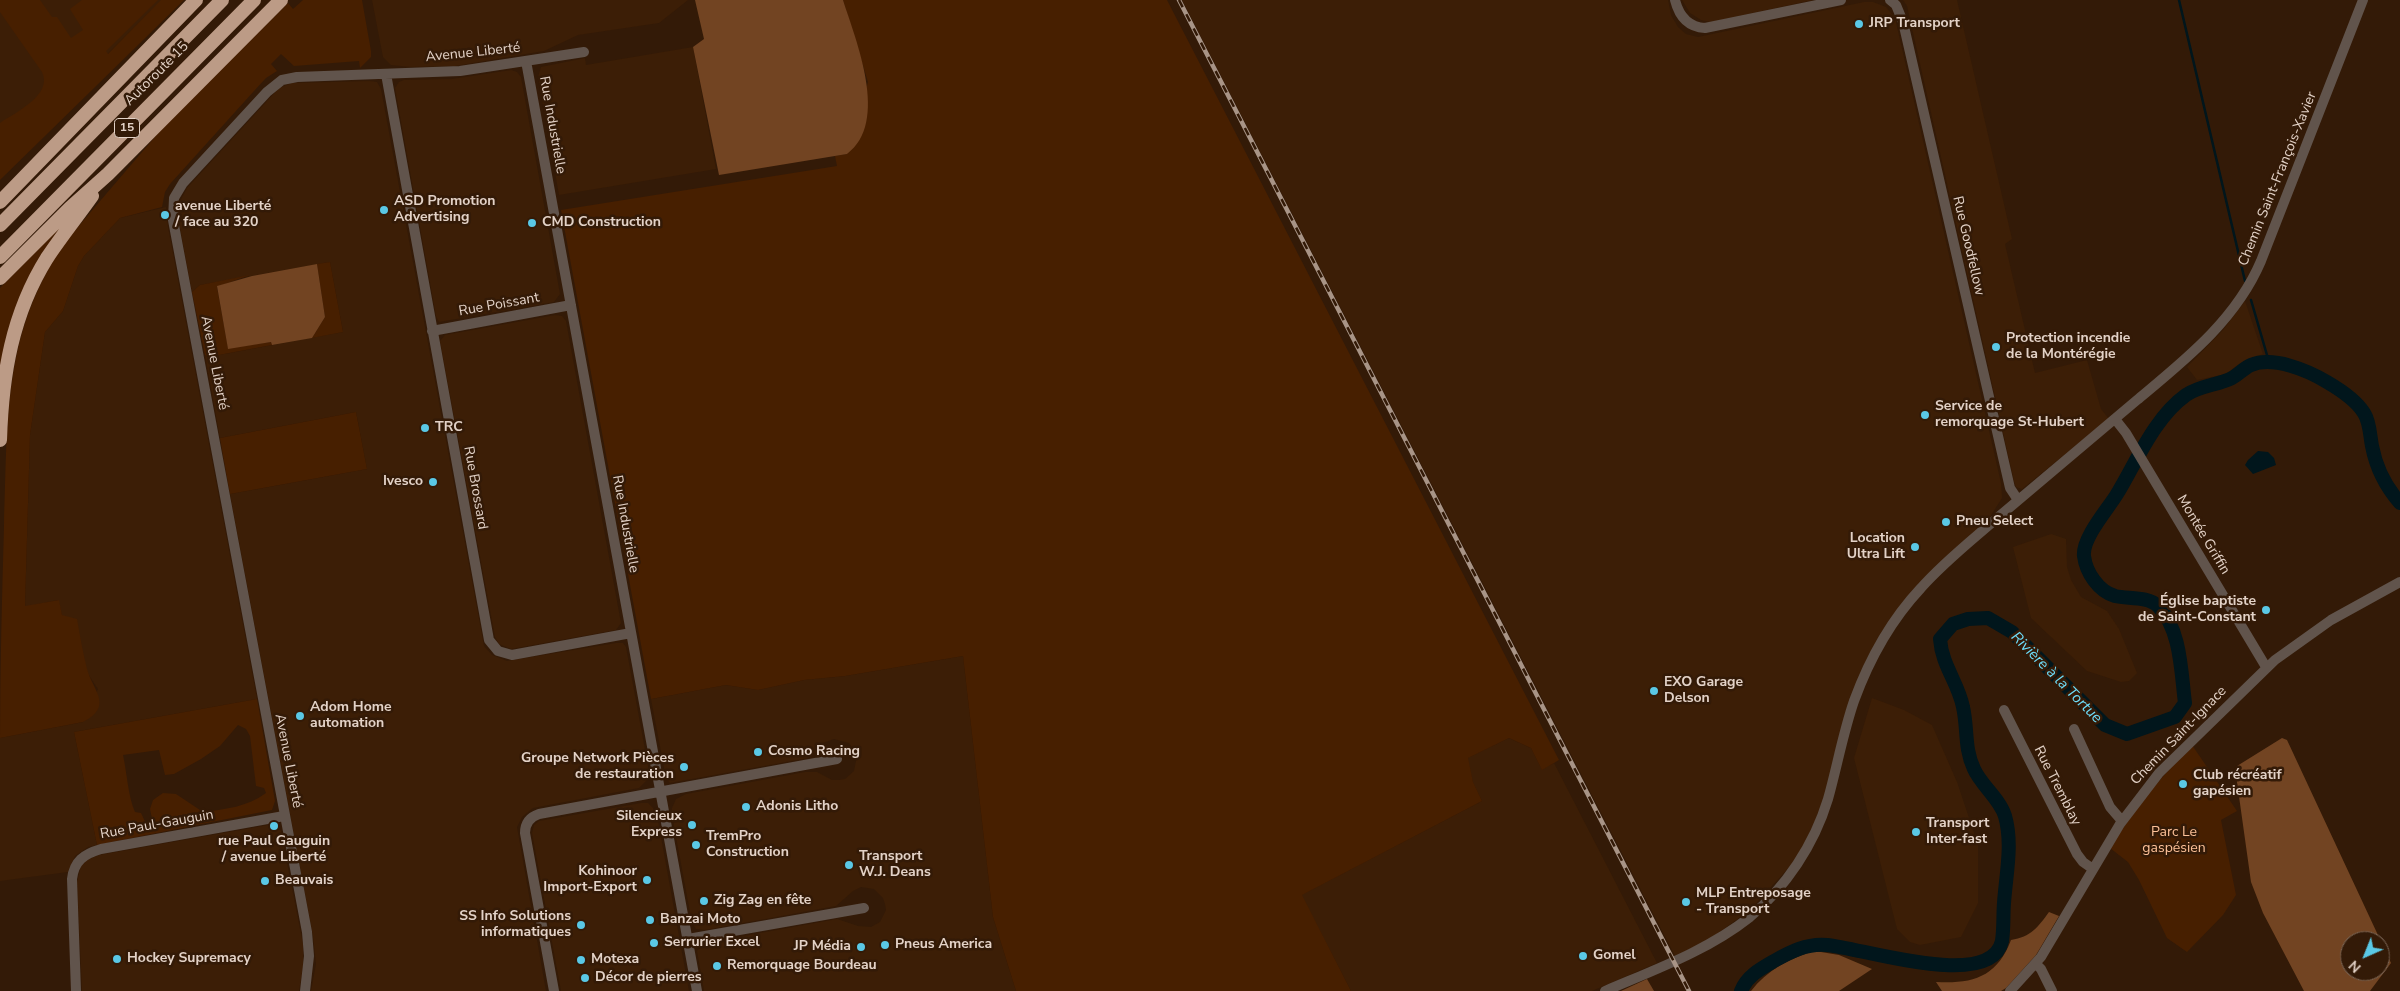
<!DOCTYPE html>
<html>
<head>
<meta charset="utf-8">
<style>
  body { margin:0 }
  #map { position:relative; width:2400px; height:991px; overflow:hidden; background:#331a07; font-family:"Nunito Sans",sans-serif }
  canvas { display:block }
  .north { position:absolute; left:2340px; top:931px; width:50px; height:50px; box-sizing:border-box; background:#331a07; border:1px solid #796454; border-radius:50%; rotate:224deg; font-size:14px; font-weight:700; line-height:20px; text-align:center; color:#e3d2c7 }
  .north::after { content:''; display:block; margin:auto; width:18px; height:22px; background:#5ac8e5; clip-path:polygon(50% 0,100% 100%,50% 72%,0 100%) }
</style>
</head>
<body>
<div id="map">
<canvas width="2400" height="991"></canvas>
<div class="north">N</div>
</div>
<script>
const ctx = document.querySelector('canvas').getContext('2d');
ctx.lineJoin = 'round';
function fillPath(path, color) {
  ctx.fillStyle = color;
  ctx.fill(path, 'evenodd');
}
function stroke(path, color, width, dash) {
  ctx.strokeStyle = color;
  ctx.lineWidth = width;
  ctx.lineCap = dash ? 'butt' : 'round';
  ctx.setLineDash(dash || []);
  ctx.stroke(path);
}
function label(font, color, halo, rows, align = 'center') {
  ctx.font = font + ' "Nunito Sans",sans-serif';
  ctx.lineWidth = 5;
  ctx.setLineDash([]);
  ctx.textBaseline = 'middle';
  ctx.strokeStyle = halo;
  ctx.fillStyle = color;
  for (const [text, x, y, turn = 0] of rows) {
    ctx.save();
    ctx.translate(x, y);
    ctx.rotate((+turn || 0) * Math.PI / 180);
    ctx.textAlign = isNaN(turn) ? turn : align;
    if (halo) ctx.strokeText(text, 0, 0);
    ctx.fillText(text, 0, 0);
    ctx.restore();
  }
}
fillPath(new Path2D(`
  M0 0H162L54 107 0 143Z
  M372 0H688L659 23 578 35 544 51 455 66 411 67 391 65 383 57Z
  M1182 0H1668L1671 15 1678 27 1686 34 1698 37 1864 2H1873L1886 7 1895 18 2001 483 2002 498 1990 517 1879 637 1818 815 1804 846 1792 864 1750 910 1707 941 1675 956Z
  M1682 0H1813L1711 22 1701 20 1690 13Z
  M1903 0H1957L2012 239 2005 244 2035 373 2087 360 2101 409 2109 419 2022 489 2016 487 2014 481 1907 6Z
  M693 47 716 169 559 195 538 77 541 67 585 58 586 65Z
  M511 70 517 72 521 77 560 294 554 302 439 322 436 316 395 88 399 82 404 80 452 79Z
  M370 81 377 82 381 89 484 646 492 655 507 661 616 643H623L626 647 649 771 648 779 639 788 533 808 522 817 517 827 546 991H311L316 964 313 936 230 494 367 469 356 412 220 438 205 355 208 357 343 332 330 262 200 285 192 292 179 223 178 205 187 188 279 88 292 83Z
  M166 207 168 227 257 699 74 732 97 845 88 847 75 856 68 872 0 881V738L83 722 98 689 88 674 62 615 58 600 25 607 30 435 45 332 63 311 78 266 84 256 120 218Z
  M2245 301 2263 354 2239 364 2226 374 2197 380 2187 367 2223 330Z
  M555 315 562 316 566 321 621 623 616 630 511 649 499 644 495 637 440 341 445 335Z
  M2051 534 2066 539 2067 567 2071 580 2081 597 2107 611 2119 629 2137 673 2129 681 2121 682 2087 671 2031 618 2013 547Z
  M963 656 993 917 1016 991H704L697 951 705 943 837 919 858 926 871 927 880 922 886 910 885 904 883 898 874 889 861 887 853 891 836 906 705 930 696 929 692 923 672 815V808L676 799 686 794 805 772H817L832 780H839L845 779 854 771 857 756 849 743 834 739 823 743 813 755 808 758 670 783 666 778 651 699 726 685 758 690 804 680 845 676Z
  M1872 698 1904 710 1932 725 1957 782 1978 845V903L1961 937 1920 945 1910 942 1897 929 1854 758Z
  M1509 738 1531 748 1542 769 1554 763 1657 963 1592 991H1351L1301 895 1482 801 1473 783 1467 758Z
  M641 803H648L654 809 657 815 689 991H561L532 833 534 825 539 821Z
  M274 824 281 831 282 837 303 944V967L299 991H82L77 882 81 866 86 860 99 855Z`), '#3c1e06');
fillPath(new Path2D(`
  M0 0H40L52 17H57L71 38 83 30 70 9 82 0H158L106 51 108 54 161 0H184L0 180V123C16 112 53 95 42 72L0 12Z
  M303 0H362L371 51V57L360 68 359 61 294 66 281 54 271 64 277 71 266 78 254 91 170 184 165 192 162 207 120 218 84 256 78 266 63 311 45 332 30 435 25 606 59 600 62 615 77 619C80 636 83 653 87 669 93 691 114 706 83 722L0 738C0 667 2 597 4 526 8 419 2 334 65 242L166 124 288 3 293 9Z
  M843 0H1167L1559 760 1542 770 1531 748 1509 738 1468 758 1473 782 1482 801 1302 895 1351 991H1016L993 917 963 656 845 676 804 680 758 690 726 685 651 699 561 210 837 166 835 156 847 154 868 82Z
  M70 216 54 241 0 379V288Z
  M330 262 343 332 312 338 325 317 317 264Z
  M250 275 217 287 228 348 271 342 272 345 208 357 205 355 192 292 200 285Z
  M356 412 367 469 230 494 220 438Z
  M257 699 275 801 272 810 97 845 74 732ZM238 725 246 729 250 736 256 786 264 788 266 793C247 807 226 809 203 812L176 794 163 793 153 800 150 809 154 828 149 830 141 813 135 812C128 796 127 773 123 755L159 750 165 775 174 774 201 759 220 746Z
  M2192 745 2237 811 2221 820 2236 895 2223 915 2187 952 2167 938 2139 880 2128 862 2110 848C2133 810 2161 777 2192 745Z`), '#471f00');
fillPath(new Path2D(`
  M695 0H843C856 41 890 122 847 154L719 175 693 47 704 39Z
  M317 264 325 317 312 338 272 345 271 342 228 349 217 286 252 276Z
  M2282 738 2287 740 2391 963 2370 991H2304L2263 913 2251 882 2236 775 2237 766ZM2350 941H2380V971H2350Z
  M2049 912 2059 916 2036 955 2006 988 2001 991H1942L1936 982C1973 984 1997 977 2011 940 2031 937 2038 927 2049 912Z
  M1815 951 1839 955 1872 969 1839 991H1751C1767 970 1790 958 1815 951Z
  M1647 979 1654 991H1621Z`), '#724422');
fillPath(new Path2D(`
  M2258 451 2268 452 2274 458 2276 465 2253 474 2245 465 2248 460Z`), '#01161c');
stroke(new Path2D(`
  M2179 0 2245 281
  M2251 300 2269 362`), '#01161c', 2.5);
stroke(new Path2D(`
  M1741 991C1747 976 1760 969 1774 961 1790 952 1807 943 1827 945 1866 949 1991 991 2002 941 2004 928 2003 915 2004 903 2006 874 2013 844 2005 816 2000 799 1981 785 1974 769 1964 748 1968 729 1963 707 1958 682 1942 666 1940 639L1953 624 1968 619 1988 618 2012 632 2105 725 2127 734 2175 717 2185 703C2181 672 2181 629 2158 606 2148 596 2128 599 2115 596 2098 591 2086 572 2084 556 2082 538 2108 509 2117 494 2137 461 2154 418 2186 395 2199 386 2218 385 2232 378 2239 374 2244 368 2251 365 2273 356 2307 370 2327 382 2339 389 2356 400 2364 413 2370 422 2370 436 2372 446 2376 467 2386 487 2400 503`), '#01161c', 14);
stroke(new Path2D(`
  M1675 0C1679 16 1688 27 1705 28L1841 0
  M1890 0 1896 5 1903 22 2010 488 2018 500
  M526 61 697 991
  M386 74 489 640 498 651 512 655 631 633
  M432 331 571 305
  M2115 419 2126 433 2266 667
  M2004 710 2077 854 2083 862 2093 869
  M2074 729 2110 807 2122 821
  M688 939 864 908
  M2036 964 2041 969 2052 991
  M76 991 72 879C74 861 84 854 101 849L284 816
  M305 991 309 956 307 932 173 220 174 198 183 183 267 92 282 80 297 77 460 71 584 52
  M554 991 525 833C525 823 530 817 539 814L837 759
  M1605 991C1654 970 1707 951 1750 917 1786 887 1814 845 1828 799 1837 767 1843 733 1854 701 1869 660 1891 620 1921 588 1944 562 1971 541 1996 519 2043 479 2090 440 2137 400 2185 360 2236 320 2261 261L2363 0
  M2010 991 2041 957 2120 824 2159 773 2275 660 2331 620 2400 582`), '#61544c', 10);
stroke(new Path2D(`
  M0 202 196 0
  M0 225 222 0
  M0 257 254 0
  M0 278 70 208 108 174 281 0
  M0 440C2 375 12 314 47 258 61 237 77 217 92 196`), '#bc9b86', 14);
const rail = new Path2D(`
  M1179 0 1689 991`);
stroke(rail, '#a89486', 4.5);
stroke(rail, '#331a07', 2.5, [8]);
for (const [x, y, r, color] of [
  [1859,24,5,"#5ac8e5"],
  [384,210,5,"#5ac8e5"],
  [165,215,5,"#5ac8e5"],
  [532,223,5,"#5ac8e5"],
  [1996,347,5,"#5ac8e5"],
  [1925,415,5,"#5ac8e5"],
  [425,428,5,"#5ac8e5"],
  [433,482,5,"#5ac8e5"],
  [1946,522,5,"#5ac8e5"],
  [1915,547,5,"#5ac8e5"],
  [2266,610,5,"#5ac8e5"],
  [1654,691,5,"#5ac8e5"],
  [300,716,5,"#5ac8e5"],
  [758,752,5,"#5ac8e5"],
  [684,767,5,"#5ac8e5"],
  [2183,784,5,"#5ac8e5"],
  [746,807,5,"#5ac8e5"],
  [692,825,5,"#5ac8e5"],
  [274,826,5,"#5ac8e5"],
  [1916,832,5,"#5ac8e5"],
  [696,845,5,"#5ac8e5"],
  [849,865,5,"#5ac8e5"],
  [647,880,5,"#5ac8e5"],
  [265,881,5,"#5ac8e5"],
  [704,901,5,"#5ac8e5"],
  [1686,902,5,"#5ac8e5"],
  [650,920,5,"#5ac8e5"],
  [581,925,5,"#5ac8e5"],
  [654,943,5,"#5ac8e5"],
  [885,945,5,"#5ac8e5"],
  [861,947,5,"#5ac8e5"],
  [1583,956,5,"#5ac8e5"],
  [117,959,5,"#5ac8e5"],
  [581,960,5,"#5ac8e5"],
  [717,966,5,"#5ac8e5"],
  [585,978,5,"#5ac8e5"]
]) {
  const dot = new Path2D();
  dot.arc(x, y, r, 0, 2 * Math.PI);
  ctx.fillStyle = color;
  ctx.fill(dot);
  stroke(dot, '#331a07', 2);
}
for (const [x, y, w] of [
  [127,128,25]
]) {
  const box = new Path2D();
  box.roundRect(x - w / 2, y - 9.5, w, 19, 4);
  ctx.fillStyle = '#331a07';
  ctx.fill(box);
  stroke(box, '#e3d2c7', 1);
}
label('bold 12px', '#e3d2c7', null, [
  ["15",127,128]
]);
label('bold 14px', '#e3d2c7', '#331a07', [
  ["JRP Transport",1869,24],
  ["ASD Promotion",394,202],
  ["Advertising",394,218],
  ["avenue Liberté",175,207],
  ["/ face au 320",175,223],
  ["CMD Construction",542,223],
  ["Protection incendie",2006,339],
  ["de la Montérégie",2006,355],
  ["Service de",1935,407],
  ["remorquage St-Hubert",1935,423],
  ["TRC",435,428],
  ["Ivesco",423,482,"right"],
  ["Pneu Select",1956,522],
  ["Location",1905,539,"right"],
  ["Ultra Lift",1905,555,"right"],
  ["Église baptiste",2256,602,"right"],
  ["de Saint-Constant",2256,618,"right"],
  ["EXO Garage",1664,683],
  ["Delson",1664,699],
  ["Adom Home",310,708],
  ["automation",310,724],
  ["Cosmo Racing",768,752],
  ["Groupe Network Pièces",674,759,"right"],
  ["de restauration",674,775,"right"],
  ["Club récréatif",2193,776],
  ["gapésien",2193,792],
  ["Adonis Litho",756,807],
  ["Silencieux",682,817,"right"],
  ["Express",682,833,"right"],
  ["Transport",1926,824],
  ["Inter-fast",1926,840],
  ["TremPro",706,837],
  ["Construction",706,853],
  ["rue Paul Gauguin",274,842,"center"],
  ["/ avenue Liberté",274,858,"center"],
  ["Transport",859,857],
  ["W.J. Deans",859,873],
  ["Kohinoor",637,872,"right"],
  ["Import-Export",637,888,"right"],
  ["Beauvais",275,881],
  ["MLP Entreposage",1696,894],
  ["- Transport",1696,910],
  ["Zig Zag en fête",714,901],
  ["SS Info Solutions",571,917,"right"],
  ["informatiques",571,933,"right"],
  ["Banzai Moto",660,920],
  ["Serrurier Excel",664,943],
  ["Pneus America",895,945],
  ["JP Média",851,947,"right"],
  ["Gomel",1593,956],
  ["Hockey Supremacy",127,959],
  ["Motexa",591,960],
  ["Remorquage Bourdeau",727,966],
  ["Décor de pierres",595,978]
], 'left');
label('14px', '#e3d2c7', '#331a07', [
  ["Avenue Liberté",473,53,-6],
  ["Autoroute 15",157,74,-45],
  ["Rue Industrielle",552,125,80],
  ["Chemin Saint-François-Xavier",2278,179,-68],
  ["Rue Goodfellow",1968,246,77],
  ["Rue Poissant",499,305,-10],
  ["Avenue Liberté",214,363,79],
  ["Rue Brossard",475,488,80],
  ["Rue Industrielle",625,524,80],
  ["Montée Griffin",2203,535,59],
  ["Chemin Saint-Ignace",2179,736,-46],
  ["Avenue Liberté",288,761,79],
  ["Rue Tremblay",2057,786,63],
  ["Rue Paul-Gauguin",157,825,-10]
]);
label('14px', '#fcc098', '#331a07', [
  ["Parc Le",2174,833],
  ["gaspésien",2174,849]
]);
label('italic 15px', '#6edefb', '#331a07', [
  ["Rivière à la Tortue",2056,678,45]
]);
</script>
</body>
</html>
